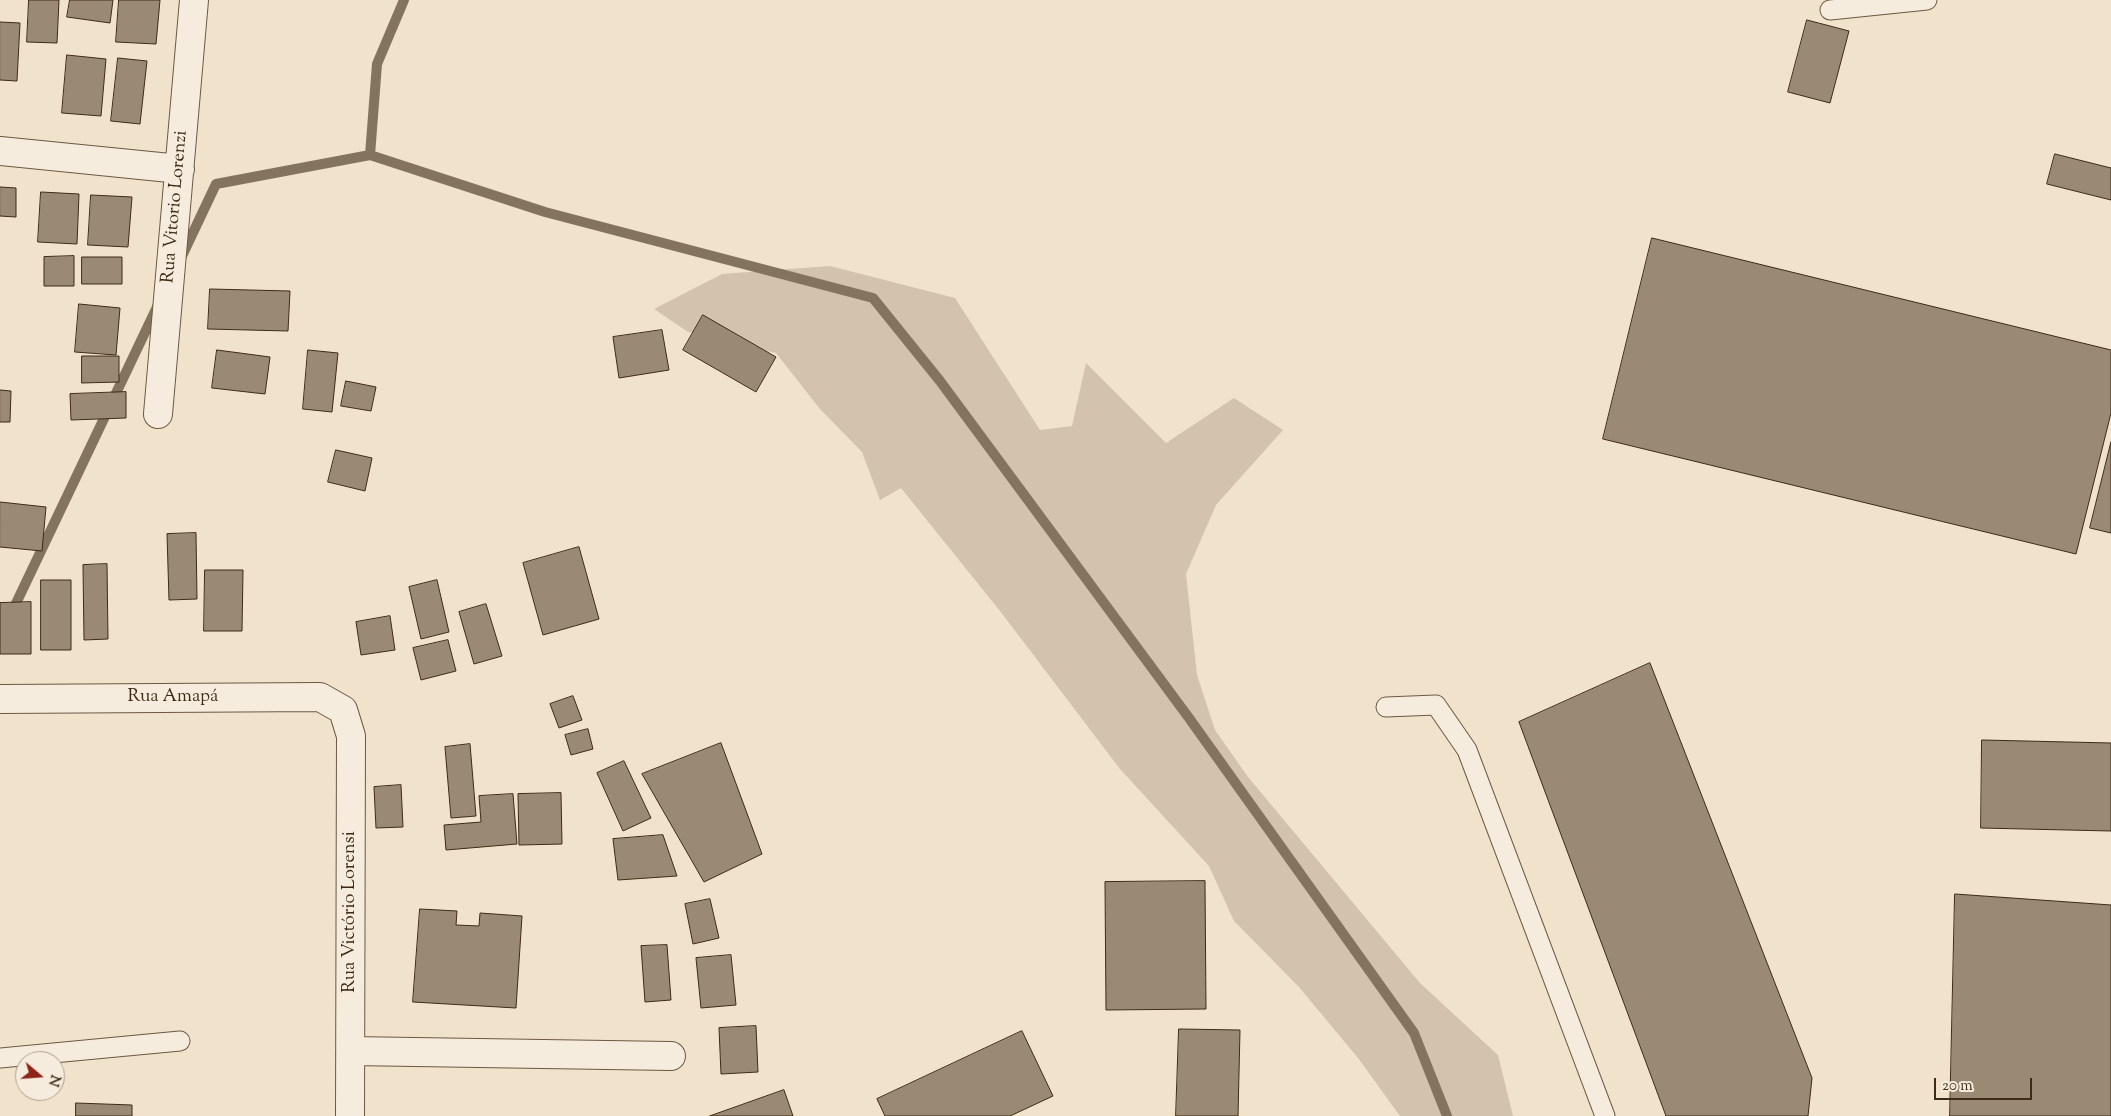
<!DOCTYPE html>
<html>
<head>
<meta charset="utf-8">
<style>
  body { margin:0 }
  #map { position:relative; width:2111px; height:1116px; overflow:hidden; background:#f1e2cb; font-family:"Sorts Mill Goudy",serif }
  canvas { display:block }
  .north { position:absolute; left:15px; top:1051px; width:50px; height:50px; box-sizing:border-box; background:#f6ecdd; border:1px solid #ac9f8d; border-radius:50%; rotate:108deg; font-size:14px; font-weight:700; line-height:20px; text-align:center; color:#3e2b14 }
  .north::after { content:''; display:block; margin:auto; width:18px; height:22px; background:#8f2418; clip-path:polygon(50% 0,100% 100%,50% 72%,0 100%) }
  .scale { position:absolute; left:1934px; top:1078px; width:98px; height:22px; box-sizing:border-box; border:2px solid #3e2b14; border-top:0; padding-left:6px; font-size:15px; line-height:18px; white-space:nowrap; color:#3e2b14; -webkit-text-stroke:4px #f6ecdd; paint-order:stroke }
</style>
</head>
<body>
<div id="map">
<canvas width="2111" height="1116"></canvas>
<div class="north">N</div>
<div class="scale">20 m</div>
</div>
<script>
const ctx = document.querySelector('canvas').getContext('2d');
ctx.lineJoin = 'round';
function fillPath(path, color) {
  ctx.fillStyle = color;
  ctx.fill(path, 'evenodd');
}
function stroke(path, color, width, dash) {
  ctx.strokeStyle = color;
  ctx.lineWidth = width;
  ctx.lineCap = dash ? 'butt' : 'round';
  ctx.setLineDash(dash || []);
  ctx.stroke(path);
}
function label(font, color, halo, rows, align = 'center') {
  ctx.font = font + ' "Sorts Mill Goudy",serif';
  ctx.lineWidth = 5;
  ctx.setLineDash([]);
  ctx.textBaseline = 'middle';
  ctx.strokeStyle = halo;
  ctx.fillStyle = color;
  for (const [text, x, y, turn = 0] of rows) {
    ctx.save();
    ctx.translate(x, y);
    ctx.rotate((+turn || 0) * Math.PI / 180);
    ctx.textAlign = isNaN(turn) ? turn : align;
    if (halo) ctx.strokeText(text, 0, 0);
    ctx.fillText(text, 0, 0);
    ctx.restore();
  }
}
fillPath(new Path2D(`
  M830 266 955 298 1040 430 1072 426 1086 363 1166 443 1234 398 1283 430 1216 505 1186 574 1197 675 1215 730 1248 777 1420 983 1498 1055 1513 1116H1400L1358 1058 1299 987 1234 921 1209 866 1120 769 1000 611 901 488 880 500 862 452 820 409 776 353 688 332 654 309 722 274Z`), '#d3c3ac');
stroke(new Path2D(`
  M370 155 377 64 404 0
  M181 258 216 184 370 155 545 212 873 298 940 381 1189 718 1414 1033 1447 1116
  M0 637 158 305`), '#85745d', 10);
const building = new Path2D(`
  M29 0H59L57 43 27 42Z
  M70 0H113L110 23 67 17Z
  M119 0H160L156 44 116 42Z
  M1807 20 1849 31 1830 103 1788 92Z
  M0 22 20 23 17 81 0 80Z
  M67 55 106 59 101 116 62 113Z
  M118 58 147 61 140 124 111 121Z
  M2055 154 2111 168V200L2047 184Z
  M0 187 16 188V217L0 216Z
  M41 192 79 194 77 244 38 242Z
  M91 195 132 197 128 247 88 245Z
  M1652 238 2111 350V413L2076 554 1603 439Z
  M74 256V286H44V257Z
  M82 257H122V284H82Z
  M210 289 290 291 288 331 208 329Z
  M79 304 120 308 116 355 75 352Z
  M703 315 776 357 756 392 683 350Z
  M662 330 669 370 619 378 613 337Z
  M217 350 270 357 265 394 212 388Z
  M308 350 338 353 332 412 303 409Z
  M82 356H119V382L82 383Z
  M346 381 376 387 371 411 341 406Z
  M0 390 11 391 10 422H0Z
  M126 392V418L71 420 70 394Z
  M2111 442V533L2090 528Z
  M336 450 372 458 365 491 328 482Z
  M0 502 46 507 42 551 0 547Z
  M196 533 197 599 169 600 167 534Z
  M579 547 599 619 543 635 523 563Z
  M107 564 108 639 84 640 83 565Z
  M205 570H243L242 631H204Z
  M41 580H71V650H41Z
  M437 580 449 632 421 639 409 587Z
  M31 602V654H0V603Z
  M486 604 502 656 474 664 459 612Z
  M390 616 395 650 361 655 356 622Z
  M448 640 456 671 421 680 413 648Z
  M1650 663 1812 1078 1808 1116H1666L1519 722Z
  M573 696 582 720 559 728 550 704Z
  M588 729 593 749 571 755 565 735Z
  M1982 740 2111 743V831L1981 828Z
  M721 743 762 854 704 882 642 774Z
  M470 744 476 816 451 818 445 747Z
  M624 761 651 818 623 831 597 773Z
  M401 785 403 827 376 828 374 787Z
  M561 793 562 844 519 845 518 794Z
  M513 794 517 844 446 850 444 825 481 822 479 796Z
  M663 835 677 876 618 880 613 839Z
  M1205 881 1206 1009 1106 1010 1105 882Z
  M1955 894 2111 905V1116H1950Z
  M710 899 719 938 693 944 685 904Z
  M420 909 457 911 456 925 479 926 480 913 522 916 516 1008 413 1002Z
  M667 945 671 1000 645 1002 641 946Z
  M731 955 736 1005 701 1008 696 958Z
  M756 1026 758 1072 721 1074 719 1028Z
  M1179 1029 1240 1030 1238 1116H1176Z
  M1022 1031 1053 1096 1010 1116H885L877 1099Z
  M784 1090 793 1116H710Z
  M76 1103 132 1105V1116H76Z`);
fillPath(building, '#9b8a73');
stroke(building, '#3e2b14', 1);
const lane = new Path2D(`
  M1830 10 1927 0
  M1386 707 1436 705 1467 750 1605 1116
  M0 1058 180 1041`);
const street = new Path2D(`
  M0 151 180 169
  M158 414 194 0
  M0 699 320 697 343 710 351 736 350 1116
  M351 1051 671 1056`);
stroke(lane, '#6b5942', 21);
stroke(street, '#6b5942', 30);
stroke(lane, '#f6ecdd', 19);
stroke(street, '#f6ecdd', 28);
label('18px', '#3e2b14', '#f6ecdd', [
  ["Rua Vitorio Lorenzi",176,207,-85],
  ["Rua Amapá",173,698],
  ["Rua Victório Lorensi",351,912,-90]
]);
</script>
</body>
</html>
